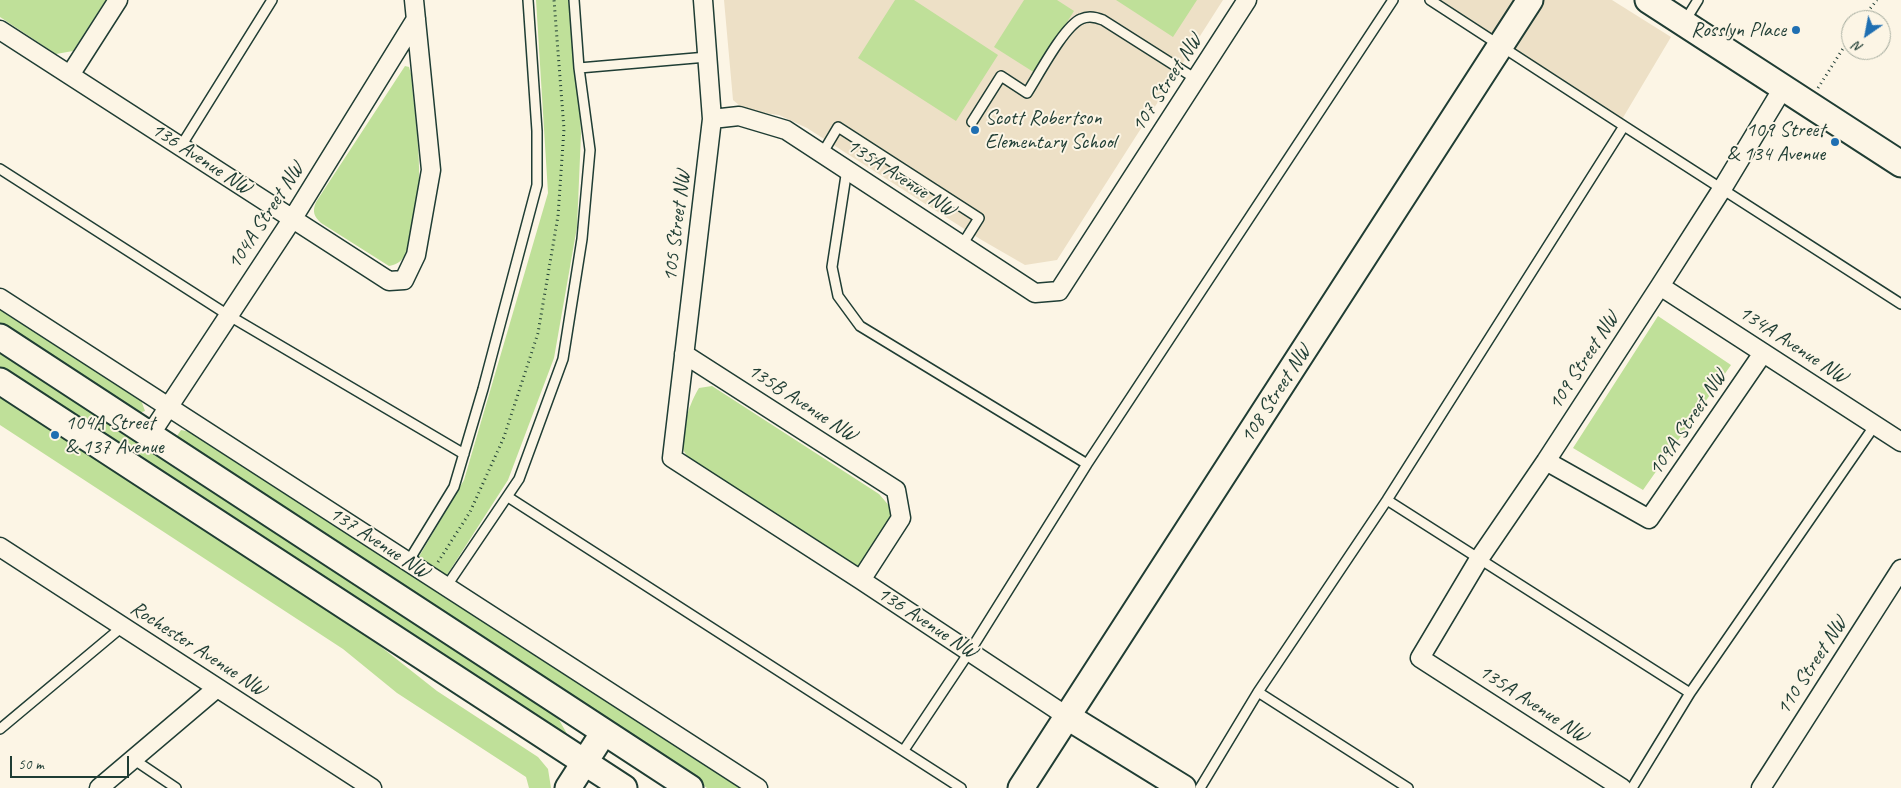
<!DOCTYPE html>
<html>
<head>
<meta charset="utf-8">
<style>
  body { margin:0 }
  #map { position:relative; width:1901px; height:788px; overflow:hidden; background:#fcf5e5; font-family:Caveat,sans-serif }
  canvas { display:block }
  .north { position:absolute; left:1841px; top:10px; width:50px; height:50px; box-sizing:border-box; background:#fcf5e5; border:1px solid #a4ab9e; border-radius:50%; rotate:213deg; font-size:14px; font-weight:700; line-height:20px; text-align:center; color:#1f3d34 }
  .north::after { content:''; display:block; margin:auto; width:18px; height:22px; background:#1f6fb2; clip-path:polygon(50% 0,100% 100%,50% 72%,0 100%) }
  .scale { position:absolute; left:10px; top:756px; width:119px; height:22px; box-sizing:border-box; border:2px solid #1f3d34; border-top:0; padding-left:6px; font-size:15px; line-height:18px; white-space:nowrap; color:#1f3d34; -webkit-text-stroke:4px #fcf5e5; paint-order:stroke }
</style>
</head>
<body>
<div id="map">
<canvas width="1901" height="788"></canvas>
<div class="north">N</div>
<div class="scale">50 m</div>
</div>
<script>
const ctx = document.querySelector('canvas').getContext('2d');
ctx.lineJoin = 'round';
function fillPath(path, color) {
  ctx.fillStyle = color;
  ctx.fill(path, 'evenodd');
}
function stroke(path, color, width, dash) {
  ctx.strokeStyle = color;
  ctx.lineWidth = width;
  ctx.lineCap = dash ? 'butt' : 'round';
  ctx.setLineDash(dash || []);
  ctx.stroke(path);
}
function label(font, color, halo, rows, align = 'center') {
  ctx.font = font + ' Caveat,sans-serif';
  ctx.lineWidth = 4;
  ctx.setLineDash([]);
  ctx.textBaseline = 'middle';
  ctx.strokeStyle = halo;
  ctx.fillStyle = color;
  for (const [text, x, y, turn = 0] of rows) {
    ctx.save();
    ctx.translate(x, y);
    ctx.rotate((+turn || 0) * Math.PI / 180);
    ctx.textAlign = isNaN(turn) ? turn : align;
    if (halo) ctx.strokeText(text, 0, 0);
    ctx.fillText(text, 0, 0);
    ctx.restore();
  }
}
fillPath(new Path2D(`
  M724 0H1223L1057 260 1025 265 980 239 807 128 779 115 746 111 733 100Z
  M1432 0H1612L1671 37 1621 121Z`), '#ede0c6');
fillPath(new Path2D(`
  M0 0H106L73 51 56 54 0 17Z
  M536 0H574L581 134 577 227 554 358 508 480 445 578 417 560 464 480 548 193Z
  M895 0H914L998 55 956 121 858 58Z
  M1024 0H1057L1074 11 1035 73 994 47Z
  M1116 0H1197L1173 37Z
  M405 66 409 67 411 74C414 109 420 146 419 181 418 198 414 215 411 231 407 247 408 263 389 266L321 223C314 216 312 212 316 202Z
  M0 307 141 400 145 411 139 413 127 410 0 327Z
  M1658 316 1731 365 1643 490 1573 448Z
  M0 353 546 708 558 718 570 739 0 373Z
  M712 386 879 494 891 508 890 528 861 566 852 565 694 463C690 459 684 454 683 448 679 433 691 400 699 388Z
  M0 395 366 635 437 691 538 757 548 769 551 788H529L526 777 397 693 343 649 0 425Z
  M181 430 195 433 743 788H707L186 448 179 441 177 436Z`), '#bfe099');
const lane = new Path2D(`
  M1430 0 1624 126
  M1685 21 1698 0
  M579 68 707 57
  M972 122 1001 76 1027 93C1038 76 1064 26 1081 19 1089 15 1096 17 1103 20L1196 79
  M181 146 272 0
  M822 154 838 127 979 218 962 245
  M0 169 228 315 464 454
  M847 169 832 267 838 296 860 326 1087 464
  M508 497 961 788
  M1387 500 1690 693
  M408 562 454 487 483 389 537 185V131L528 0
  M446 587 519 479 563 359 582 239 590 150 579 68 574 0
  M0 729 122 627
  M904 750 970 651 1087 464 1393 0
  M133 759 176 788
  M1200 788 1258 692
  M1408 788 1258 692 1387 500 1624 126 1901 304
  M1632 788 1690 693 1875 425`);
const street = new Path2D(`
  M703 0 712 119 672 458 861 580 1068 717
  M0 30 389 281 404 280 416 255 431 170 414 0
  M70 75 118 0
  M712 119 739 116 786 130 1035 293 1059 291 1247 0
  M1660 286 1901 442
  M0 298 758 788
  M684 354 896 490 901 518 861 580
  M150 435 293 218 416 19
  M1546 461 1649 519 1763 353
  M0 547 372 788
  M99 788 217 688
  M1622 788 1420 658 1479 559 1546 461 1660 286 1722 189 1783 88
  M1761 788 1901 569`);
const secondary = new Path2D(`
  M1648 0 1901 164
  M0 337 690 788
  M0 381 624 788
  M1068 717 1183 788
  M568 788 604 732
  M1021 788 1530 0`);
stroke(lane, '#1f3d34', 12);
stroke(street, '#1f3d34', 21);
stroke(secondary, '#1f3d34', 29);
stroke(new Path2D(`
  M1861 20 1877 0
  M1818 88 1851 36
  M438 562 470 512 504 437 538 333 558 216 564 129 554 0`), '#1f3d34', 3, [1, 4]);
stroke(lane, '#fcf5e5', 9);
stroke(street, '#fcf5e5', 18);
stroke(secondary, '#fcf5e5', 25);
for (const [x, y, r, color] of [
  [1796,30,5,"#1f6fb2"],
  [975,130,5,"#1f6fb2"],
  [1835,142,5,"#1f6fb2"],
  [55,435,5,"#1f6fb2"]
]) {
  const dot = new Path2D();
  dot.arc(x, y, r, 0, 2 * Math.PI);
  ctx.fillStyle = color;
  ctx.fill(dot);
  stroke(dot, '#fcf5e5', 2);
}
label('21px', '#1f3d34', '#fcf5e5', [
  ["Rosslyn Place",1786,30],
  ["Scott Robertson",985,118,"left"],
  ["Elementary School",985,142,"left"],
  ["109 Street",1825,130],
  ["& 134 Avenue",1825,154],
  ["104A Street",65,423,"left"],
  ["& 137 Avenue",65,447,"left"]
], 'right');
label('21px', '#1f3d34', '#fcf5e5', [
  ["107 Street NW",1167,83,-57],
  ["136 Avenue NW",201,159,33],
  ["135A Avenue NW",901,178,33],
  ["104A Street NW",266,216,-57],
  ["105 Street NW",677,226,-83],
  ["134A Avenue NW",1793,345,33],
  ["109 Street NW",1584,361,-57],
  ["108 Street NW",1276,394,-57],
  ["135B Avenue NW",802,403,33],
  ["109A Street NW",1688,423,-56],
  ["137 Avenue NW",379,543,33],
  ["136 Avenue NW",927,623,33],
  ["Rochester Avenue NW",198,649,33],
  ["110 Street NW",1812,666,-57],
  ["135A Avenue NW",1533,704,33]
]);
</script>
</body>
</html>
